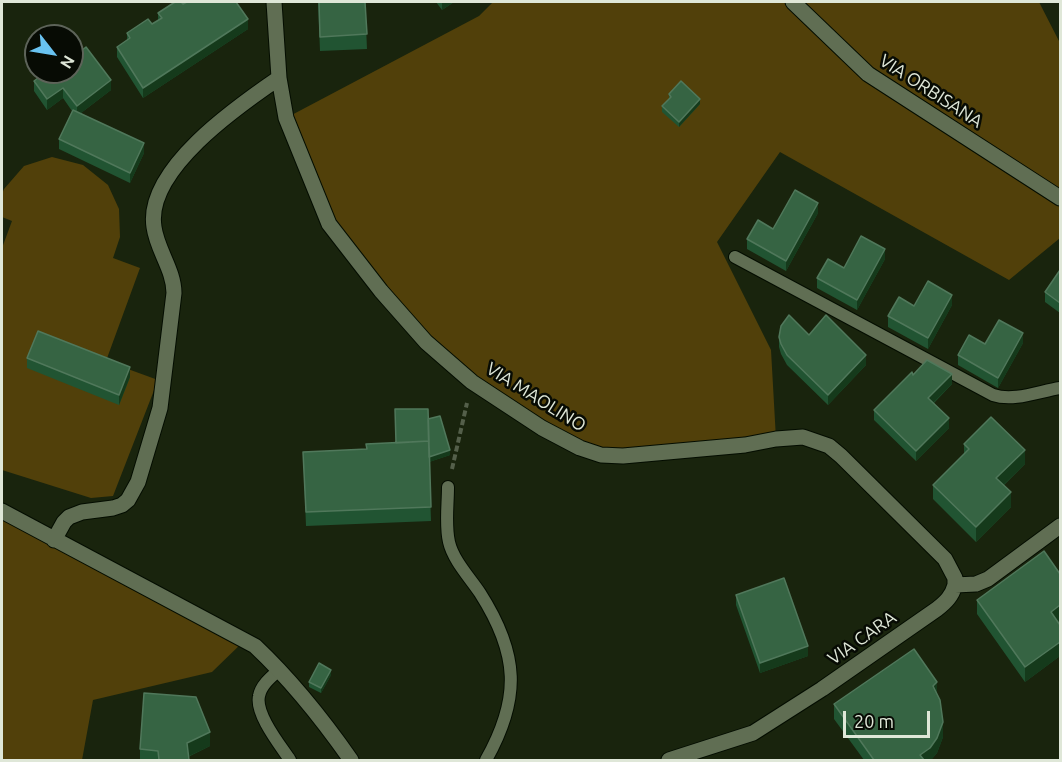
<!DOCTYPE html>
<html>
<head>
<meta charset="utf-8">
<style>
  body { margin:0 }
  #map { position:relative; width:1062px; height:762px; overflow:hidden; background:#19240d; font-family:Ubuntu,sans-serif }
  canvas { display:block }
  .frame { position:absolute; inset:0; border:3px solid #dfe7d8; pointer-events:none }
  .north { position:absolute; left:24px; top:24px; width:60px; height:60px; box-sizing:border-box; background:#070b04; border:2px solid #5d6359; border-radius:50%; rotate:121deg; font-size:16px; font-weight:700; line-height:24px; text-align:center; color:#dfe7d8 }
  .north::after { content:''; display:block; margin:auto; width:21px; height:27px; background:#69c3f1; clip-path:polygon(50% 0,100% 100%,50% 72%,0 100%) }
  .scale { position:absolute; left:843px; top:711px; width:87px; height:27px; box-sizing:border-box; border:3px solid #dfe7d8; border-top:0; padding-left:8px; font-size:18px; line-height:21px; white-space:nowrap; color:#dfe7d8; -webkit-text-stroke:4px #070b04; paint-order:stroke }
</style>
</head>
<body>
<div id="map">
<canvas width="1062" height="762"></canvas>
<div class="frame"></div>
<div class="north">N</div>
<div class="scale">20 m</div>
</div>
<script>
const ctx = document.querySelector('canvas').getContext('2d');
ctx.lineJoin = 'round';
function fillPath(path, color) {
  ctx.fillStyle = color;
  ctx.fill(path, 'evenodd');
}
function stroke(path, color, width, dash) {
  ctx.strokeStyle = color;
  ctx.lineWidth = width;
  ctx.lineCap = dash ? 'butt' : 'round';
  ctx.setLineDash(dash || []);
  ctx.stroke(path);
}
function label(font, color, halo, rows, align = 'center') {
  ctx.font = font + ' Ubuntu,sans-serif';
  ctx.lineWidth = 5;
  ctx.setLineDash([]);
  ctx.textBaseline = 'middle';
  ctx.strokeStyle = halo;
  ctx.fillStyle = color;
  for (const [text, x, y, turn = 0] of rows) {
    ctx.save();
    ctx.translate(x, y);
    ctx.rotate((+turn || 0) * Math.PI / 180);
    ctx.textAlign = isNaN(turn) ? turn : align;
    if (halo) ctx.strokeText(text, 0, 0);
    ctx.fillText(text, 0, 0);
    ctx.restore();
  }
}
fillPath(new Path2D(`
  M493 2H1039L1060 43V238L1009 280 780 152 717 242 771 350 776 439 623 456 580 448 426 342 329 224 286 118 479 16Z
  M52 157 83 165 108 185 119 209 120 237 113 258 140 268 106 361 158 380 113 496 91 498 2 470V248L12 221 2 217V194L4 189 24 166Z
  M2 511 245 640 212 672 93 700 82 760H2Z`), '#51400a');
const service = new Path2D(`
  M735 257 993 395C1014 402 1040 391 1060 388
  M448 487C448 505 445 525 449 542 453 560 470 578 480 593 519 654 521 698 486 760
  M279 670C271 677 261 685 259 696 255 714 280 745 290 760`);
const minor = new Path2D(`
  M274 2 279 78 286 118 329 224 381 291 426 342 472 382 542 428 580 448 601 455 623 456 745 445 776 439 803 437 829 446 841 456 945 559 955 578V585
  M793 2 868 74 1060 198
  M2 511 255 646C291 680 323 720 351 760
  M54 540 64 522 69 517 82 512 113 508 122 505 128 500 138 482 160 408 174 293C174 270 157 250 154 227 145 170 238 106 279 78
  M669 760 753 733 822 689 937 609C946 602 952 596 955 585L976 584 988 579 1060 526`);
stroke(service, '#040d00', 14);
stroke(minor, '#040d00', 17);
stroke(new Path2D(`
  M452 469 467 403`), '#545f4a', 4, [6, 3]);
stroke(service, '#606e53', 12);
stroke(minor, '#606e53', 15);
fillPath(new Path2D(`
  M318 2H365L367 49 320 51Z
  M436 2H454L442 10Z
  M183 4 248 29 143 98 117 57V47L127 41V33L152 24 158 20V13Z
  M34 81 111 90 81 113 144 153 130 183 59 149V139L72 111 63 98 47 110 34 91Z
  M669 94 700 104 679 127 662 112V106L669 100Z
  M818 213 786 271 747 249V239Z
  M885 259 857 310 817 288V278L844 268Z
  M1060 270V313L1045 302V292Z
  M952 305 928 349 888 327V316L914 306Z
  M809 335 866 365 828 405 787 365 781 354 779 347V337Z
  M1023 343 998 388 958 365V355L985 344Z
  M27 358 130 377 119 405 27 368Z
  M913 375 952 384 934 403 949 428 916 461 874 420V410Z
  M396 443 429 449 450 455 429 462 431 521 306 526 303 452 366 449Z
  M964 444 1025 464 1004 485 1011 507 976 542 933 499V485L964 454Z
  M1060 574V620L1058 622 1060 625V656L1025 682 977 614V600Z
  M736 595 808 656 760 673 736 605Z
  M331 675 321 693 309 687V682Z
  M937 695 943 737 937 753 931 760H864L834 719V704Z
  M210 746 188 757 189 760H140V749Z`), '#215432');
fillPath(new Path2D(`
  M442 2H454L442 10Z
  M248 19V29L143 98V88Z
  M111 80V90L77 116V106Z
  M63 88V98L47 110V99Z
  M700 99V104L679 127V122Z
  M144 143V153L130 183V173Z
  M818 203V213L786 271V261Z
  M885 249V259L857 310V300Z
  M952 295V305L928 349V338Z
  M1023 333V343L998 388V378Z
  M866 355V365L828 405V395Z
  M130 367V377L119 405V395Z
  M952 374V384L928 408V398Z
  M949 418V428L916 461V451Z
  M450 450V455L429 462V457Z
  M1025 450V464L996 492V478Z
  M1011 492V507L976 542V527Z
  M1060 605V620L1051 627V612Z
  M1060 642V656L1025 682V667Z
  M808 646V656L760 673V663Z
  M331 670V675L321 693V688Z
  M937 682V697L933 686Z
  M943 722V737L937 753 931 760H920V755Z
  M210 732V746L187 757V743Z`), '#153a1b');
const building = new Path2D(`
  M175 2H181L183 4 187 2H236L248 19 143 88 117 47 130 38 127 33 148 19 152 24 162 18 158 13Z
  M319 2H365L367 34 320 37Z
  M86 47 111 80 77 106 63 88 47 99 34 81 46 72H72V58Z
  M681 81 700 99 679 122 662 106 671 97 669 94Z
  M73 110 144 143 130 173 59 139Z
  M795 190 818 203 786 261 747 239 758 220 773 229Z
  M861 236 885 249 857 300 817 278 828 259 844 268Z
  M1060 270V303L1045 292Z
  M928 281 952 295 928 338 888 316 899 297 914 306Z
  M789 315 809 335 826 315 866 355 828 395 787 355 781 344 779 337 781 326Z
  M999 320 1023 333 998 378 958 355 969 335 985 344Z
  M38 331 130 367 119 395 27 358Z
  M927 360 952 374 928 398 949 418 916 451 874 410 912 372 913 375Z
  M395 409H428L429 441 396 443Z
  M440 416 450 450 429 457 428 419Z
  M991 417 1025 450 996 478 1011 492 976 527 933 485 969 449 964 444Z
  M429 441 431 507 306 512 303 452 367 449 366 444Z
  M1044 551 1060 574V605L1051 612 1060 625V642L1025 667 977 600Z
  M784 578 808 646 760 663 736 595Z
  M914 649 937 682 933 686 940 700 943 722 937 738 930 748 920 755 924 760H874L834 704Z
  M319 663 331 670 321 688 309 682Z
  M144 693 196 697 210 732 187 743 189 760H159L158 751 140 749Z`);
fillPath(building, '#366443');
stroke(building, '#50785b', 1.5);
label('18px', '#dfe7d8', '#070b04', [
  ["VIA ORBISANA",931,91,33],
  ["VIA MAOLINO",536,397,32],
  ["VIA CARA",862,638,-35]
]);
</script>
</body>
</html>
